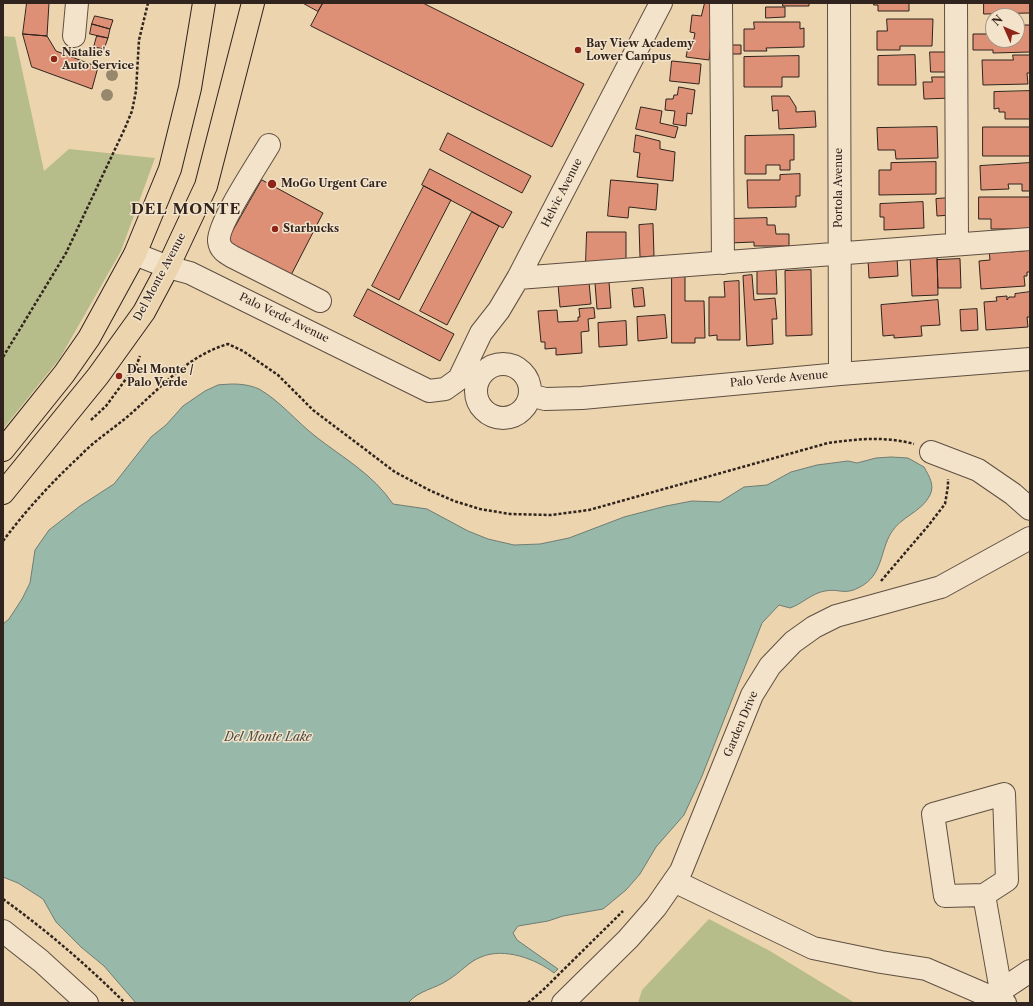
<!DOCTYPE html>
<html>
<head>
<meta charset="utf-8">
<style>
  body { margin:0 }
  #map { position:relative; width:1033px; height:1006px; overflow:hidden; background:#ebd4ae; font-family:"Libre Caslon Text",serif }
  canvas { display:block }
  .frame { position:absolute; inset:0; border:4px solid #31231d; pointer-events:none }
  .north { position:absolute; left:985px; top:8px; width:40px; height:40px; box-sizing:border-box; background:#f2e3ca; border:1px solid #a59685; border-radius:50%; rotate:315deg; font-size:11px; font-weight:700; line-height:16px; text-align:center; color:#31231d }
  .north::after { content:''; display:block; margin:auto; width:14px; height:18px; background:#8f2418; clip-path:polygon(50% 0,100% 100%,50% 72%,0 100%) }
</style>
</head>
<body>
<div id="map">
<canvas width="1033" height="1006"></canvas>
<div class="frame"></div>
<div class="north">N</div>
</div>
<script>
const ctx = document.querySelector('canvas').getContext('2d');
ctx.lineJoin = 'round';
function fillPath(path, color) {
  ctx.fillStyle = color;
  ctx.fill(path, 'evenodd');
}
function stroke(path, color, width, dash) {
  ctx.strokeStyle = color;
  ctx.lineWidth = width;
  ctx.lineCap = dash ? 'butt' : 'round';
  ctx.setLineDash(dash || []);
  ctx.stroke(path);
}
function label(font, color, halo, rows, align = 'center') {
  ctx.font = font + ' "Libre Caslon Text",serif';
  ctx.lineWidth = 3;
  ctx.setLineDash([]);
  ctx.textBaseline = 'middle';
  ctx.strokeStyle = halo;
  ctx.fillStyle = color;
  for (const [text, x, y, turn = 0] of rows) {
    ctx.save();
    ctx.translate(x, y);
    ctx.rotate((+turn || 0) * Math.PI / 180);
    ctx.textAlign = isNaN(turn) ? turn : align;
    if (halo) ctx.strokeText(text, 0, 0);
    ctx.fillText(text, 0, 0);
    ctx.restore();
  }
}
fillPath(new Path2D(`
  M3 36 15 37 44 171 69 149 155 158 121 251 60 358 3 429Z
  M709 919 770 951 855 1003H638L642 990Z`), '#b7bd8a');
const water = new Path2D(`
  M232 384C241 384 250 385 259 389 280 401 296 421 315 436 343 458 373 474 393 504L427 509 468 531 488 539 514 545 540 544 569 538 624 517 666 506 692 501 720 502 744 487 767 485 791 472 817 465 848 461 857 463 876 458 891 457 908 458 924 467C929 476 935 485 930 495 922 512 900 517 891 533 880 551 883 575 860 587 844 596 839 588 825 591 812 593 802 604 790 608L779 605 762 623 702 776 684 815 656 847 640 874 626 890 603 909 563 916 548 921 518 926 513 933 517 940 558 969 554 973C536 959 504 947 481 957 468 962 460 973 448 980 435 989 419 990 408 1003H136L104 966 81 947 56 922 43 899 18 883 3 877V624L9 619 22 599 30 583 35 550 49 530 80 506 114 484 151 437 166 425 183 406 205 391 218 385Z`);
fillPath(water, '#98b8aa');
stroke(water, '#6f7c72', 1);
const building = new Path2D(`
  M27 3H49L47 36 23 34Z
  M303 3H323L318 11Z
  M323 3H423L584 84 552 147 311 26Z
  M705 3 716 4 709 60 686 57 689 42 693 43 695 33 690 32 692 15 701 16Z
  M783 3H809V6H783Z
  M874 3H909V11H878V5H874Z
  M984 3H1030V13L984 14Z
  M766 7H785V17L766 18Z
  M95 16 113 20 110 29 92 24Z
  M887 19H933L932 46H900V50H877V31H887Z
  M754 22H800V29L804 28V47L766 48 767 51H744V29H754Z
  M92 24 110 29 108 38 90 34Z
  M1017 25H1030V52L993 53V50H973V34H993V40H1017Z
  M23 34 47 36 56 51 98 67 92 89 32 67Z
  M97 36 108 38 104 49 94 47Z
  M731 45H741V54H731Z
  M930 52H949L950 72H931Z
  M915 55 916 85H878V56Z
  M1013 55H1030V73H1027L1028 84 983 85 982 60H1013Z
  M799 56V77H782V87H744V57Z
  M672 61 701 64 699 84 670 81Z
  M932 77H952V98L924 99 923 82H932Z
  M679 87 695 90 692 114 687 113 686 126 673 124 675 111 665 110 666 99H673L674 95H677Z
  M1030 91V119H1005V112H999V108L994 109V92Z
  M772 96H789L796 107V112L815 111 816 127 779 129 778 110 773 111Z
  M641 107 662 111 660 123 678 127 675 138 636 129Z
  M937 127 938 158 896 159 895 150H878L877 128Z
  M983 127H1030V156H983Z
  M448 133 531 176 522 193 440 150Z
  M636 135 660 141V149L675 152 673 181 637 177 640 153 634 152Z
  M794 135V160H790V170H780V165H766V174H745V136Z
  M936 162V194L879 195V170H891V163Z
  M1030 163V191H1022V184H1008L1009 189 981 190 980 166Z
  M430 169 512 212 503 228 422 185Z
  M800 174V196H796V207L748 208 747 180H780V175Z
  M262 180 323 213 289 279 225 245Z
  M611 180 658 184 656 210 629 207 628 218 608 216Z
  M424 186 451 200 399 300 372 286Z
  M979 197H1030V229H991V219H979Z
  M950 198 951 215 937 216 936 199Z
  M923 202 924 228 884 230V217H880V204Z
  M472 212 499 226 447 325 420 311Z
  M767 218V225H775L776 234H789V246H754V242L729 243V219Z
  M653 224 654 256 640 257 639 225Z
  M587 232H626V262H586Z
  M1011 249V252L1030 250V272H1027V276H1024L1025 286 981 289 979 261 990 260 989 250Z
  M937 254 938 295 912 296 910 255Z
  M897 257 898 276 869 278 868 259Z
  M960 259 961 288H938L937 260Z
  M776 270 777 294H757V271Z
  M811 270 812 335 786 336 785 271Z
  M672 272H685V301H704L705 338H695V343H672Z
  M752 275 754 300 775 298 777 319H772L773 344 747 346 743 276Z
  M739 281 740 340H717V335L709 336V297H725L724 282Z
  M589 282 591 304 560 307 558 284Z
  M609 282 611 308 597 309 595 283Z
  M643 288 645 306 634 307 632 289Z
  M368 289 454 334 440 361 354 316Z
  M1030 292V317H1027L1028 327 986 330 984 302 997 301 996 297 1007 296V300L1009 297H1015V294Z
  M938 300 940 325 921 326 922 336 894 338V335L883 336 881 305Z
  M594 308 595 318 588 319 589 331 581 332 582 353 556 355V348L545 349V342H541L538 311 557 310 558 322 578 321V317H580L579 309Z
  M977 309 978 330 961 331 960 310Z
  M665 315 667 338 638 341 637 317Z
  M626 321 627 345 599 347 598 323Z`);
fillPath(building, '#de9076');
stroke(building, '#31231d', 1);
const minor = new Path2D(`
  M721 3 723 263
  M839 3 840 374
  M956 3 957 244
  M74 36 77 3
  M269 145C259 162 217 225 219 241 220 250 226 253 233 257L320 301
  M135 254 168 267 190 273 429 391 445 389 459 379 481 333 499 310 518 278 661 3
  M518 278 1030 239
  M476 391a27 27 0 1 1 54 0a27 27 0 1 1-54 0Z
  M530 395 545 399 582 398 840 374 1030 359
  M931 452 978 470 1013 494 1030 509
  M674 881 813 948 881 962 926 969 1005 1003
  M984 895 945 896 933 814 1004 794 1007 880 984 895 1001 991
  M3 931 41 961 87 1003
  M991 997 1030 971
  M563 1003 628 939 656 907 681 871 752 695 770 666 793 642 814 627 836 616 941 587 1030 538`);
const major = new Path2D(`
  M3 450 64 374 89 338 135 254 170 169 190 88 204 3
  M3 493 98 376 144 312 168 267 206 186 253 3`);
stroke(minor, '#604f41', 24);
stroke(major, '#31231d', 24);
stroke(new Path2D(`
  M3 357 66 253 125 128 132 111 136 91 139 40 148 3
  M91 420 106 406 137 364 140 356
  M3 541C26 510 53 481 81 455 97 438 118 426 135 410 164 384 190 355 228 344L243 351 278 375 313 410 395 472 431 491 454 501 480 509 510 514 551 515 589 510 828 443C857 439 885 436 914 444
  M881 581 928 526 945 504 948 486V479
  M3 899C46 930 87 965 125 1003
  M528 1003 543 990 623 911`), '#31231d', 2.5, [3, 2]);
stroke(minor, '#f2e3ca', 22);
stroke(major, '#ebd4ae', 22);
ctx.fillStyle = '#97886d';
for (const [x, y] of [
  [112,75],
  [107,95]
]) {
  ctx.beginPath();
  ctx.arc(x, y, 6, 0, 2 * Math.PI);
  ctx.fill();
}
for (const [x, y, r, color] of [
  [578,50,4,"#8f2418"],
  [54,59,4,"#8f2418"],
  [272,184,5,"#8f2418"],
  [275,229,4,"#8f2418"],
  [119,376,4,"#8f2418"]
]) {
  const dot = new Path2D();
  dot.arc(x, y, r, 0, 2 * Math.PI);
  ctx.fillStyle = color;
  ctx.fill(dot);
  stroke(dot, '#f2e3ca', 1.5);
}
label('bold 11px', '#31231d', '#f2e3ca', [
  ["Bay View Academy",586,44],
  ["Lower Campus",586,57],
  ["Natalie's",62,53],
  ["Auto Service",62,66],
  ["MoGo Urgent Care",281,184],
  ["Starbucks",283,229],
  ["Del Monte /",127,370],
  ["Palo Verde",127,383]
], 'left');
label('11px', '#31231d', '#f2e3ca', [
  ["Portola Avenue",839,188,-90],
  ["Helvic Avenue",562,193,-63],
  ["Del Monte Avenue",160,277,-62],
  ["Palo Verde Avenue",284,318,26],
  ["Palo Verde Avenue",779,379,-5],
  ["Garden Drive",741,724,-67]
]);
label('italic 12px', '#4b4840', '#f2e3ca', [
  ["Del Monte Lake",268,738]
]);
ctx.letterSpacing = '1px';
label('bold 15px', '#31231d', '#f2e3ca', [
  ["DEL MONTE",186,210]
]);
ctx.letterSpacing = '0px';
</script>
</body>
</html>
